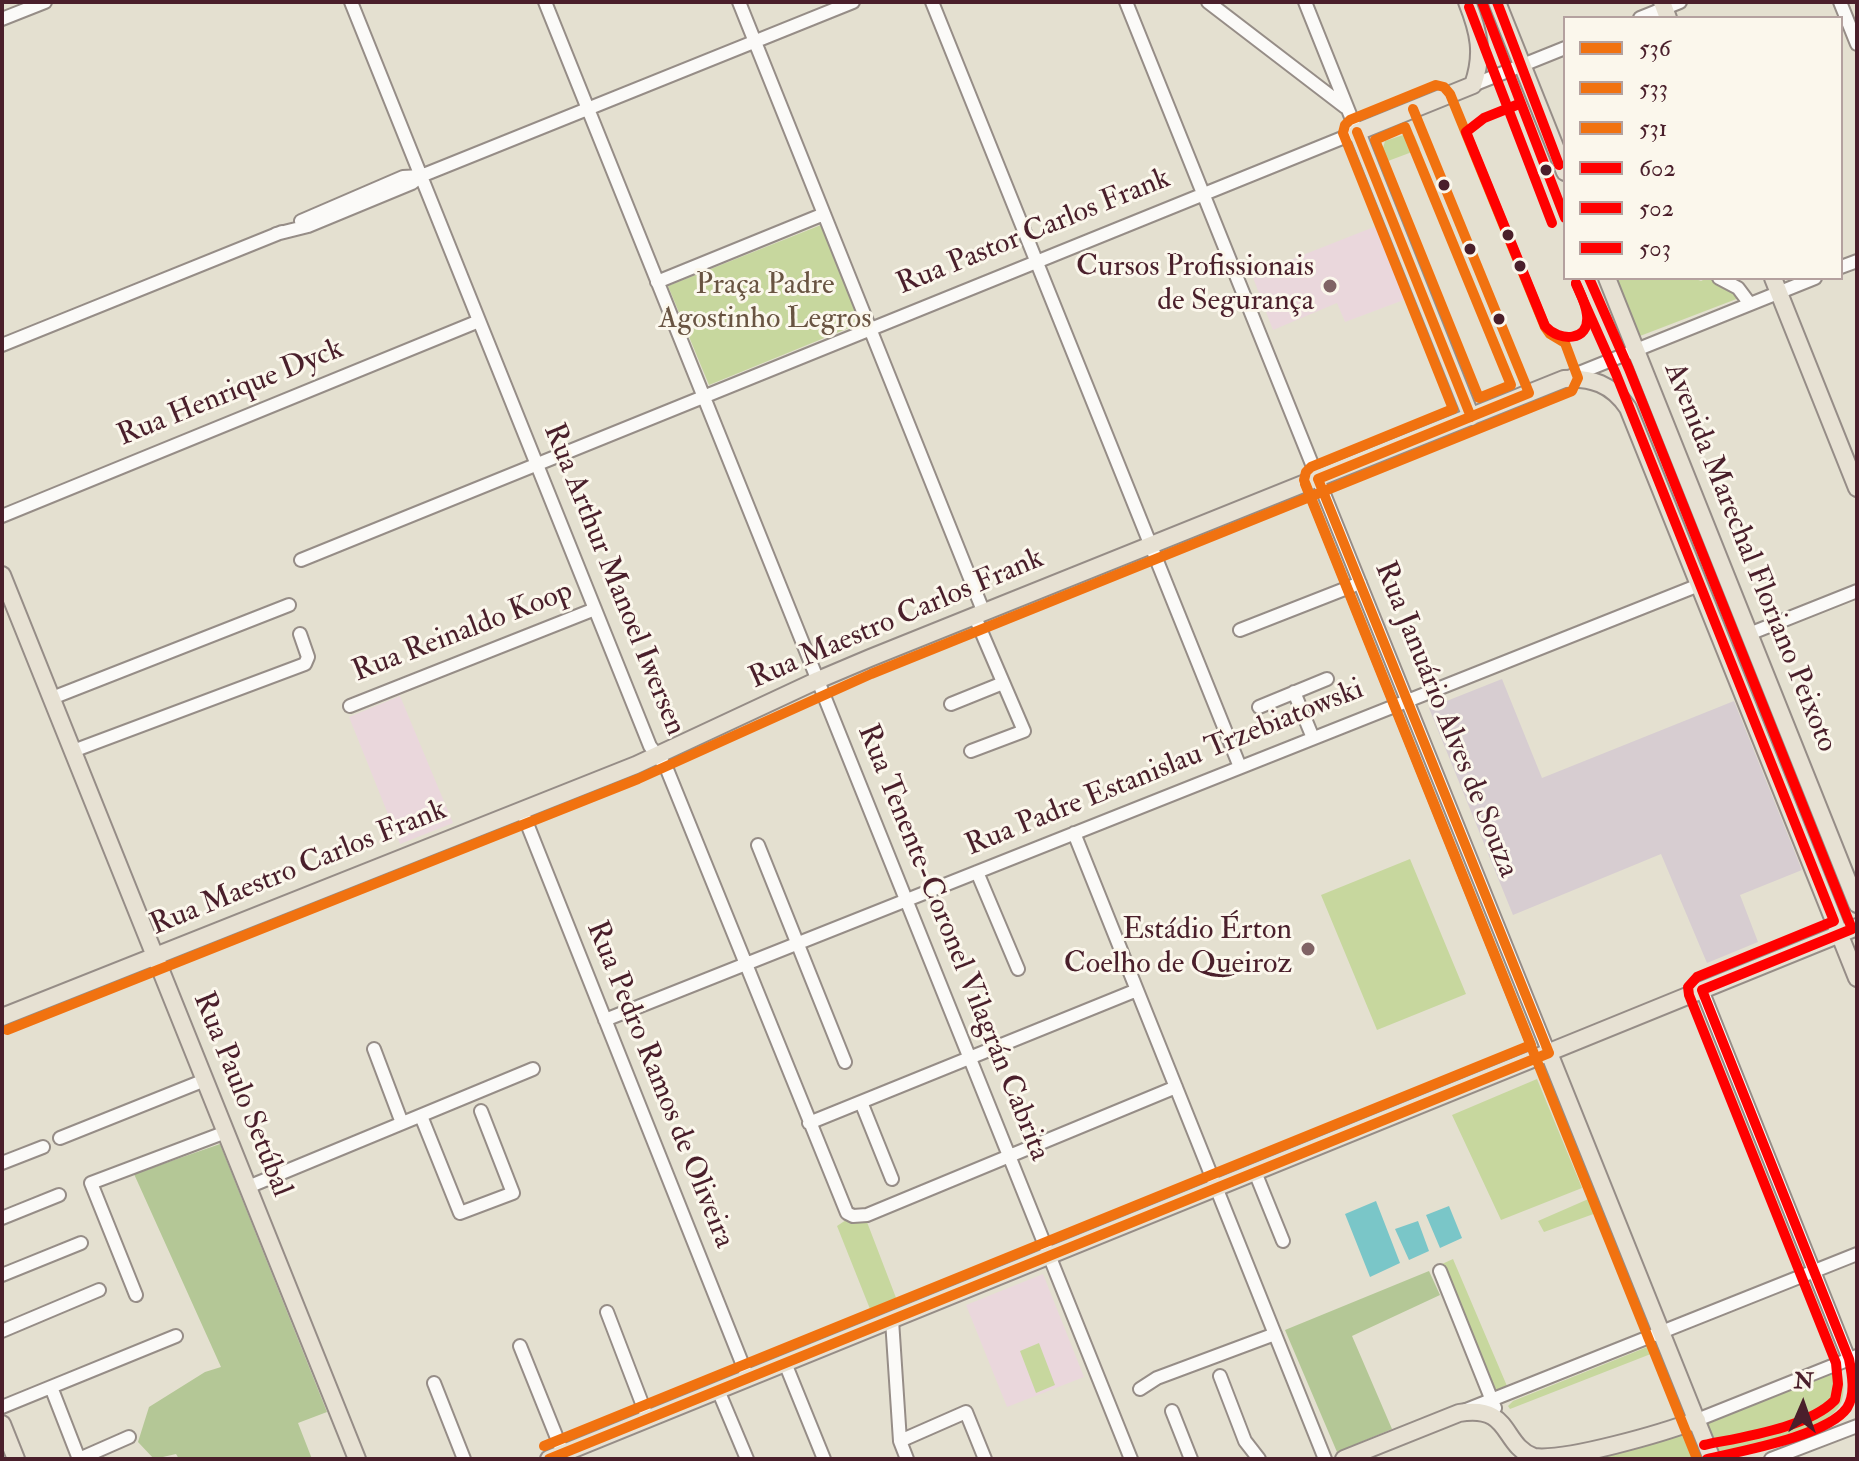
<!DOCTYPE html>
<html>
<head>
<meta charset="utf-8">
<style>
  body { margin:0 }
  #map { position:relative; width:1859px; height:1461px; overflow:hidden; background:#e4e0d0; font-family:"IM FELL Double Pica",serif }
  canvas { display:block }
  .frame { position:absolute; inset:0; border:4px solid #4a1f2b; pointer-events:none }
  .legend { position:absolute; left:1563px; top:16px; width:280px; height:264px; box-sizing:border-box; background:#fbf7ec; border:2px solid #b4a19f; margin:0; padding:10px 14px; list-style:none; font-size:24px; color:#4a1f2b }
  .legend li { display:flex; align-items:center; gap:16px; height:40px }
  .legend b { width:40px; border:2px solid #b4a19f }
  .north { position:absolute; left:1763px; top:1365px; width:80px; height:80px; -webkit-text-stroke:6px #fbf7ec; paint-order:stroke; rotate:2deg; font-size:22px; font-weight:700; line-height:32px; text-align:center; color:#4a1f2b }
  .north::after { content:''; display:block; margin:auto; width:28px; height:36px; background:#4a1f2b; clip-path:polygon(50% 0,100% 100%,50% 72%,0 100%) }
</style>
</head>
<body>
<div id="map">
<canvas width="1859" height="1461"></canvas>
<div class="frame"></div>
<ul class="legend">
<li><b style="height:10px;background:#f17210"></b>536</li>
<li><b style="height:10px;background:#f17210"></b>533</li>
<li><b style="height:10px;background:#f17210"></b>531</li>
<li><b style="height:10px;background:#f00"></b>602</li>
<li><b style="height:10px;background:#f00"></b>502</li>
<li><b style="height:10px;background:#f00"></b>503</li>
</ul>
<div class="north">N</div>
</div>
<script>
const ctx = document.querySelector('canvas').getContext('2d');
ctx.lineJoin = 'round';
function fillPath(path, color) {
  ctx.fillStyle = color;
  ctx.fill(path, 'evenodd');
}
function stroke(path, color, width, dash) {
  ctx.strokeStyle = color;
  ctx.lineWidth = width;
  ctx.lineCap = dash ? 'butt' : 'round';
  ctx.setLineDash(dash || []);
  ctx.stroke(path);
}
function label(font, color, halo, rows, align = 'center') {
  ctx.font = font + ' "IM FELL Double Pica",serif';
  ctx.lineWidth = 6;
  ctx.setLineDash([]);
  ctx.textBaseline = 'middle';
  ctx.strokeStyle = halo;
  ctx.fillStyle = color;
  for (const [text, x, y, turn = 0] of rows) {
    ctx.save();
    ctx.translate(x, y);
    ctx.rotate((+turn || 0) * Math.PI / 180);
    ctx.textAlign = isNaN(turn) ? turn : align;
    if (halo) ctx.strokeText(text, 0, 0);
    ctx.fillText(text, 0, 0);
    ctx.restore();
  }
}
fillPath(new Path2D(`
  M1379 225 1409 298 1345 322 1337 303 1273 330 1252 275Z
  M400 696 453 823 400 844 349 717Z
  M1043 1274 1084 1377 1007 1407 966 1305Z`), '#ead7dc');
fillPath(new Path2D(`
  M1502 679 1542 778 1734 701 1802 870 1740 895 1758 942 1707 963 1661 854 1513 915 1429 708Z`), '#d7cdd1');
fillPath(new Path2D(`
  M1409 133 1414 135 1420 149 1388 161 1383 148 1385 141Z
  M821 225 861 323 709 385 668 286Z
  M1617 278H1693L1701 281 1707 278 1726 286 1739 298 1640 336Z
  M1410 859 1466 994 1377 1030 1321 895Z
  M1537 1079 1582 1188 1501 1220 1452 1115Z
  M1593 1197 1599 1212 1544 1232 1538 1221Z
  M846 1220 867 1222 898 1303 872 1314 837 1226Z
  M1453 1259 1507 1386 1496 1390 1442 1264Z
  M1039 1343 1055 1385 1036 1393 1020 1351Z
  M1657 1343 1661 1350 1510 1409 1508 1406 1513 1401Z
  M1841 1369C1843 1380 1846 1394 1840 1405 1824 1434 1747 1445 1715 1453L1702 1423Z
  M1693 1429 1702 1455 1684 1459H1591Z`), '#c7d79e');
fillPath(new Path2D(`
  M220 1144 327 1412 298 1423 312 1459H179L176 1454 154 1459 138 1442 149 1407 205 1372 221 1367 134 1174Z
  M1429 1271 1440 1295 1352 1336 1392 1429 1337 1452 1285 1330Z`), '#b4c796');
fillPath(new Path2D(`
  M1376 1201 1400 1263 1370 1277 1345 1214Z
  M1449 1206 1462 1238 1440 1248 1426 1215Z
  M1418 1221 1429 1251 1409 1260 1395 1229Z`), '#7ac6c8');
const minor = new Path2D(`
  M351 2 650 746 666 767 847 1213 853 1216 867 1215 1176 1087
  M545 2 1131 1459
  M739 2 984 613
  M932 2 1240 767
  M1126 2 1549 1053
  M1208 2 1345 107
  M1840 2 1857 44
  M1640 18 1680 2
  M2 19 45 2
  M1473 85 1565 48
  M301 221 403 177 421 176
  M276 234 308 226 412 183 421 176 853 2
  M1841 267 1857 261
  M1719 278 1738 288 1750 304
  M657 282 824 214
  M2 345 282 232
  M1569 377 1815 278
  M2 516 479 321
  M301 560 1357 132 1305 2
  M1240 630 1360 583
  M1749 634 1857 591
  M1294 692 1313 738
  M52 698 289 605
  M951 704 1003 683
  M350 706 595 609
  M1259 707 1327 679
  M73 751 305 664 308 657 300 634
  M971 751 1024 731 975 617
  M522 811 748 1378
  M1074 833 1325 1459
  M758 845 845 1062
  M977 872 1018 969
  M1702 990 1849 1359
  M605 1020 1699 585
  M374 1049 402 1123
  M861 1102 892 1179
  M421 1116 460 1213 513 1193 481 1111
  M809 1123 1137 990
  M60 1138 205 1080
  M2 1163 43 1147
  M1255 1172 1283 1241
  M248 1187 533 1069
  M2 1218 59 1195
  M1440 1271 1495 1408
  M2 1275 81 1243
  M136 1295 91 1183 226 1132
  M607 1312 648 1419
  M892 1320 900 1441 907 1459
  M2 1331 99 1290
  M520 1346 563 1453
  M785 1363 824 1459
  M1220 1376 1245 1441 1259 1459
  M434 1383 464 1459
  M51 1387 79 1459
  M1140 1389 1157 1378 1275 1334
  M718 1390 747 1459
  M2 1407 176 1336
  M1466 1410 1857 1254
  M1172 1411 1191 1459
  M1697 1420 1857 1356
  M900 1441 966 1412 985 1459
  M79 1459 129 1437
  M1771 1459 1857 1426`);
const major = new Path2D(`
  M1467 2C1479 32 1484 54 1473 85L1357 132 1471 417
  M1497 2 1565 172
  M1662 2 1668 18
  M1607 278 1857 904
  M1773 278 1857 488
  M2 575 357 1459
  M2 1017 636 765 818 680 870 658 1564 379C1591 377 1612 384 1628 408L1857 978
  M1549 1053 1712 1459
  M2 1424 16 1459
  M549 1459 1857 927
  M1344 1459 1459 1413C1512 1404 1501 1445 1534 1457 1567 1461 1663 1433 1697 1420`);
stroke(minor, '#968d87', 16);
stroke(major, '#968d87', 20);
stroke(minor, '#fbfaf8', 12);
stroke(major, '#e7e1d3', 16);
stroke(new Path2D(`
  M1413 109 1529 393
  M1357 132 1471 417
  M1318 479 1549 1053
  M1318 479 1529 393
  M549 1459 1549 1053`), '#f17210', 10);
stroke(new Path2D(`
  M1305 484 1697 1459
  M7 1030 638 779 871 674 1572 391 1578 378 1565 343 1550 334 1545 327 1450 94 1444 87 1436 85 1350 120 1345 125 1343 133 1453 409`), '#f17210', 10);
stroke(new Path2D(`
  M1405 127 1511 385 1479 398 1375 140Z
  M544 1446 1531 1045 1304 480 1306 472 1311 467 1453 409`), '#f17210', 10);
stroke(new Path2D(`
  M1482 2 1565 218
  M1589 278 1629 369 1852 929 1702 990 1849 1359C1852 1374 1856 1394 1847 1408 1827 1436 1741 1451 1707 1459`), '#f00', 10);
stroke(new Path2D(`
  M1469 7 1552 223
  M1576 284 1616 374 1834 921 1697 977 1688 987 1689 995 1836 1363 1838 1384 1835 1400C1808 1428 1742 1437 1704 1445`), '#f00', 10);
stroke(new Path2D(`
  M1497 2 1559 165
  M1519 104 1484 118 1466 132 1545 326C1559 342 1590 342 1587 315 1586 304 1580 293 1576 283`), '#f00', 10);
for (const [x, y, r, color] of [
  [1546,170,7,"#4a1f2b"],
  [1444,185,7,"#4a1f2b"],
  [1508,235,7,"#4a1f2b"],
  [1470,249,7,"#4a1f2b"],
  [1520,266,7,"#4a1f2b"],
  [1330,286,8,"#806365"],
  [1499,319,7,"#4a1f2b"],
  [1308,949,8,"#806365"]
]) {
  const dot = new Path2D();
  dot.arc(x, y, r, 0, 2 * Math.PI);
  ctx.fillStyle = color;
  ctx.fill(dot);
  stroke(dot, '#fbf7ec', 3);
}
label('30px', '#4a1f2b', '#fbf7ec', [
  ["Rua Pastor Carlos Frank",1034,233,-22],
  ["Rua Henrique Dyck",231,394,-22],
  ["Avenida Marechal Floriano Peixoto",1749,558,68],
  ["Rua Arthur Manoel Iwersen",613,580,68],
  ["Rua Maestro Carlos Frank",897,620,-23],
  ["Rua Reinaldo Koop",463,633,-21],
  ["Rua Januário Alves de Souza",1445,720,68],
  ["Rua Padre Estanislau Trzebiatowski",1165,769,-22],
  ["Rua Maestro Carlos Frank",299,869,-22],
  ["Rua Tenente-Coronel Vilagrán Cabrita",952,943,68],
  ["Rua Pedro Ramos de Oliveira",659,1085,68],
  ["Rua Paulo Setúbal",241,1095,68]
]);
label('30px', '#4a1f2b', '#fbf7ec', [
  ["Cursos Profissionais",1314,269],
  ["de Segurança",1314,303],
  ["Estádio Érton",1292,932],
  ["Coelho de Queiroz",1292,966]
], 'right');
label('30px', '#695442', '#fbf7ec', [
  ["Praça Padre",765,287],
  ["Agostinho Legros",765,321]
]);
</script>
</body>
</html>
